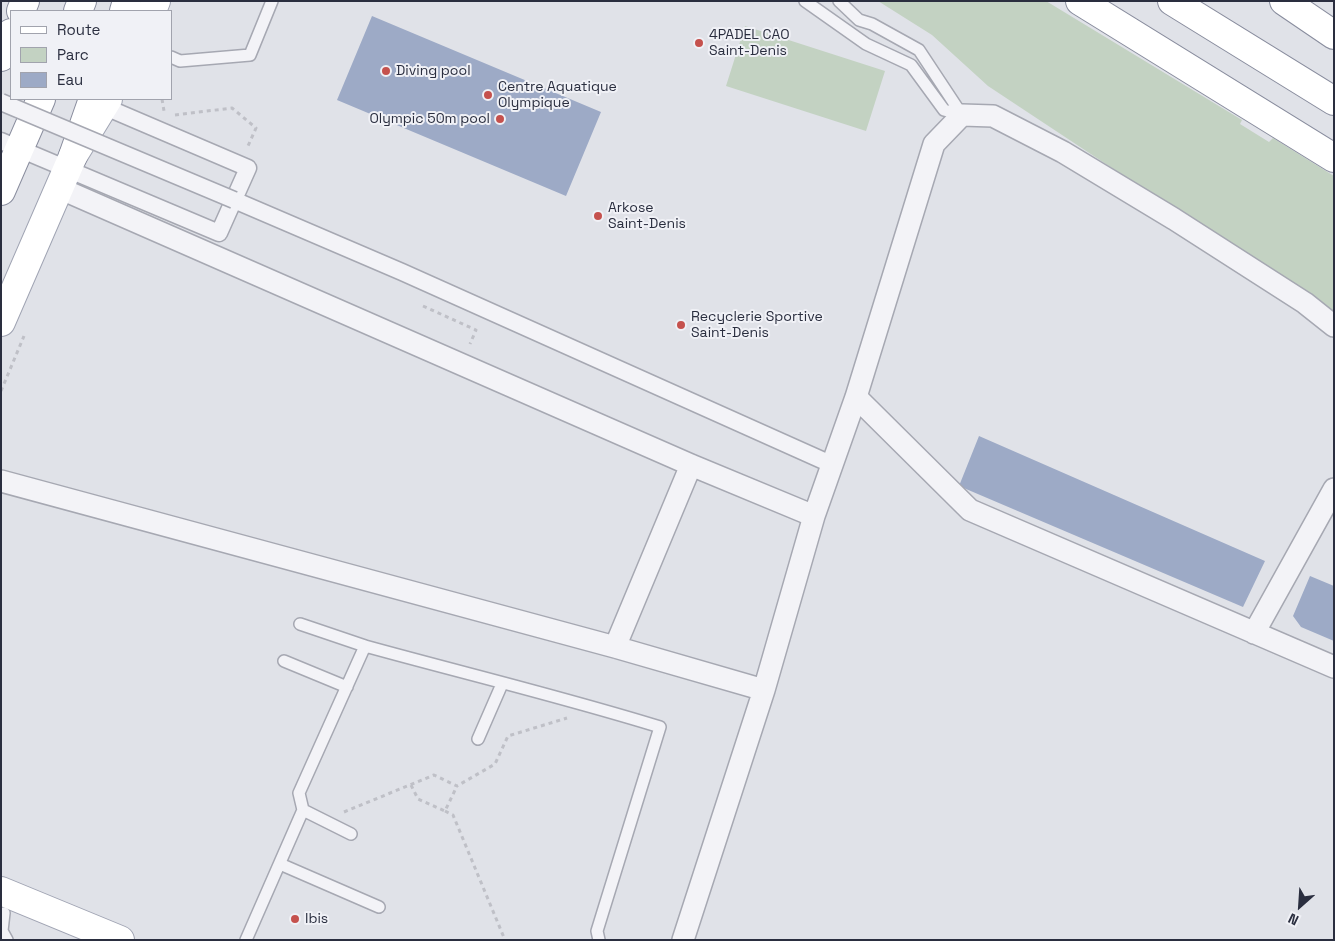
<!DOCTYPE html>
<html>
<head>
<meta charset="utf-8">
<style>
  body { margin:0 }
  #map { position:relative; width:1335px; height:941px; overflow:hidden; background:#e0e2e8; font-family:"Space Grotesk",sans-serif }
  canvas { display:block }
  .frame { position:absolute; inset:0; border:2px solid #2a2e3f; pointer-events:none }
  .legend { position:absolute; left:10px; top:10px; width:162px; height:90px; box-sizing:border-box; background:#f0f1f6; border:1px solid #a1a3ad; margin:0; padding:6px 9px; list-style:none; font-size:15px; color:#2a2e3f }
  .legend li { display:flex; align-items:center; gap:10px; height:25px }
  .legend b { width:25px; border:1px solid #a1a3ad }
  .north { position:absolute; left:1275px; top:881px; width:50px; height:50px; -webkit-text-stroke:4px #f0f1f6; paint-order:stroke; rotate:206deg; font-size:14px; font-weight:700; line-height:20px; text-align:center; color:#2a2e3f }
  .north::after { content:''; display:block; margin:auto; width:18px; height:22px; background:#2a2e3f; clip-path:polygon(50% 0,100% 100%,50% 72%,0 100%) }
</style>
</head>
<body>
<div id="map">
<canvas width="1335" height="941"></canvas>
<div class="frame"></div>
<ul class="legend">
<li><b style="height:6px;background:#fff"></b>Route</li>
<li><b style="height:14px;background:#c3d2c2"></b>Parc</li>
<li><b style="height:14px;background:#9daac6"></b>Eau</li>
</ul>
<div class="north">N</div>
</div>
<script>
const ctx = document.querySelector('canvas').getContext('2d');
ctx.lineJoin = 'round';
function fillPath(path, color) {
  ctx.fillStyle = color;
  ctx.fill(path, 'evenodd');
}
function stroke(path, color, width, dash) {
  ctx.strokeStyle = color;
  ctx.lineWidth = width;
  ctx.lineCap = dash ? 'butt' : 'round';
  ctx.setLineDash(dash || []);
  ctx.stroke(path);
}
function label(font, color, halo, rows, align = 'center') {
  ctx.font = font + ' "Space Grotesk",sans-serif';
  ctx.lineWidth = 4;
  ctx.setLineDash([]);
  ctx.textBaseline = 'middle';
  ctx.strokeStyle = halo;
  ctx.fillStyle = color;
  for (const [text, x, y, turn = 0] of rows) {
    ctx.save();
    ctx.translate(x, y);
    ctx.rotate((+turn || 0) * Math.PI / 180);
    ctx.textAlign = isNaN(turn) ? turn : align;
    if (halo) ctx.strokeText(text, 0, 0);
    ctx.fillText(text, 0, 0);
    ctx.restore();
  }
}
fillPath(new Path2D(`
  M878 1H1046L1242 120 1240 124 1269 142 1273 138 1334 176V315L988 86 932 35Z
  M745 26 885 71 866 131 726 86Z`), '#c3d2c2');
fillPath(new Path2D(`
  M372 16 601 112 566 196 337 100Z
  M979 436 1265 561 1243 607 959 486Z
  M1310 576 1334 586V641L1301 627 1293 616Z`), '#9daac6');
const service = new Path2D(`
  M805 1 866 44 911 65 944 110 962 115
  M839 1 859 20 872 24 919 50 962 115
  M171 57 180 61 250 55 272 1
  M300 624 365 646
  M284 661 347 687
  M478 739 502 684
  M303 810 351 834
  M280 864 379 907
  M4 913 2 931 7 940
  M246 940 303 810 299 793 365 646C463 673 563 697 660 727L597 931 599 940`);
const pedestrian = new Path2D(`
  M1 141 219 233 248 168 96 103
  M234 200 402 272 833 465`);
const minor = new Path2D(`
  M59 188 691 465 814 516
  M856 397 970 510 1334 667
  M1 481 615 647 764 690
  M1254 633 1334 489
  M615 647 691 465
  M683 940 764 690 814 516 856 397 934 144 962 115 993 116 1063 152 1174 219 1305 303 1334 326`);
const primary = new Path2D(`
  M152 11 156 1
  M1 322 73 156 108 99
  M1 891 120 940`);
const motorway = new Path2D(`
  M1080 1 1334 158
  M1172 1 1334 101
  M1284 1 1334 35
  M21 11 25 1
  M78 11 82 1
  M124 11 127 1
  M1 57 11 33
  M73 156 93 99
  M1 191 41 99`);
stroke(service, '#a6a8b2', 14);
stroke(pedestrian, '#a6a8b2', 19);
stroke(minor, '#a6a8b2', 24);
stroke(primary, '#a0a4b3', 30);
stroke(motorway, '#898d9e', 30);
stroke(new Path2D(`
  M162 99 164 111
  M175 115 232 108 256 128 248 146
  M423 306 476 330 470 344
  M1 391 24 336
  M411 785 418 799 445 811 457 786
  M445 811 453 815 505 940
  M344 812 434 775 457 786 495 764 508 736 567 718`), '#bfc0c7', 3, [4, 4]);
stroke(service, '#f3f3f7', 11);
stroke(pedestrian, '#f3f3f7', 16);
stroke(minor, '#f3f3f7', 21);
stroke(primary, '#fff', 28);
stroke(motorway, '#fff', 28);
const pedestrianBridge = new Path2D(`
  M1 102 234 200`);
stroke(pedestrianBridge, '#a6a8b2', 19, []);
stroke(pedestrianBridge, '#f3f3f7', 16);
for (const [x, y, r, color] of [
  [699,43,5,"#c5514d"],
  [386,71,5,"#c5514d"],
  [488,95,5,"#c5514d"],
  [500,119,5,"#c5514d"],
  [598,216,5,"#c5514d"],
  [681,325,5,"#c5514d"],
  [295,919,5,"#c5514d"]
]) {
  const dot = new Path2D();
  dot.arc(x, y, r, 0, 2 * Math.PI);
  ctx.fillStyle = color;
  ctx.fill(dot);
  stroke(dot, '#f0f1f6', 2);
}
label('14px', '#2a2e3f', '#f0f1f6', [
  ["4PADEL CAO",709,35],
  ["Saint-Denis",709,51],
  ["Diving pool",396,71],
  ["Centre Aquatique",498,87],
  ["Olympique",498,103],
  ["Olympic 50m pool",490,119,"right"],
  ["Arkose",608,208],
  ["Saint-Denis",608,224],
  ["Recyclerie Sportive",691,317],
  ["Saint-Denis",691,333],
  ["Ibis",305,919]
], 'left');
</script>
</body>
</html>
